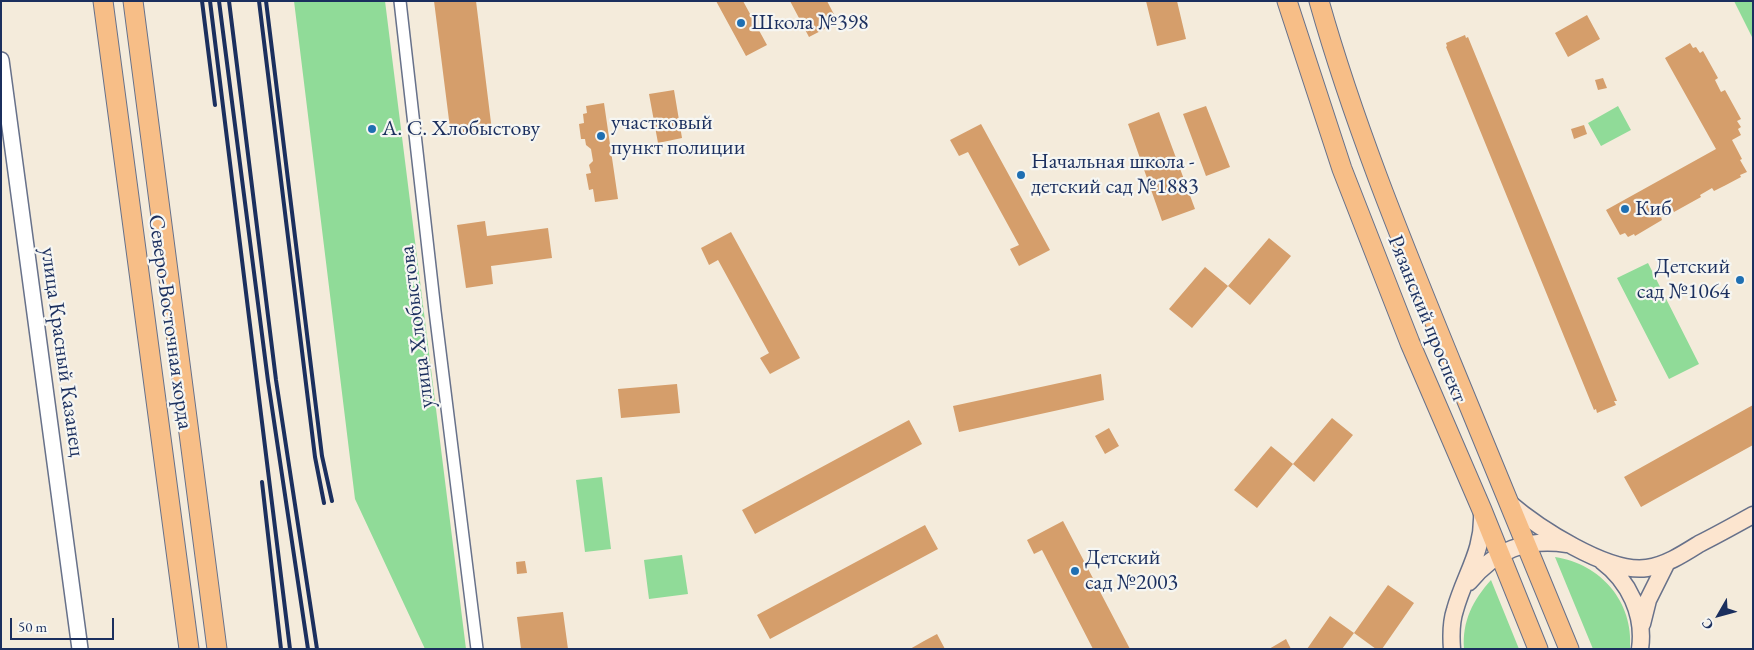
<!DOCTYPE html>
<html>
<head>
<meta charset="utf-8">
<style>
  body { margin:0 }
  #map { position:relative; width:1754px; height:650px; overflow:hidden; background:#f4ebdb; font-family:"EB Garamond",serif }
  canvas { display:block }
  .frame { position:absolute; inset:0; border:2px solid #1b2f5e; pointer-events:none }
  .north { position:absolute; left:1694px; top:590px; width:50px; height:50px; -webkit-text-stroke:4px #f6f6f2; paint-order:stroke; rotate:232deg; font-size:14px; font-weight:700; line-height:20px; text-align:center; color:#1b2f5e }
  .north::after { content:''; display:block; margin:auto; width:18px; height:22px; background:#1b2f5e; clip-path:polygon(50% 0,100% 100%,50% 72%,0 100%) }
  .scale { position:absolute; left:10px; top:618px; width:104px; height:22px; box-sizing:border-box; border:2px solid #1b2f5e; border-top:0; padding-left:6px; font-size:15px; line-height:18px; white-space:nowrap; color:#1b2f5e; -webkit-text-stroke:4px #f6f6f2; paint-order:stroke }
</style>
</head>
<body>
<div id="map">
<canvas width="1754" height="650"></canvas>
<div class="frame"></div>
<div class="north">С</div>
<div class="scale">50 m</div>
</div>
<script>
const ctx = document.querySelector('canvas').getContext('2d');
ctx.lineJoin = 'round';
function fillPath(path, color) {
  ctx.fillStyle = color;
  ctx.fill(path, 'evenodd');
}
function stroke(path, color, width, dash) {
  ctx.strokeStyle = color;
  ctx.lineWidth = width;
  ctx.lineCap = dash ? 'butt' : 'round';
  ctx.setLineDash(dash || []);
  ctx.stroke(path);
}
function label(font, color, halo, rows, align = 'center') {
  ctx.font = font + ' "EB Garamond",serif';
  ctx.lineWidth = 4.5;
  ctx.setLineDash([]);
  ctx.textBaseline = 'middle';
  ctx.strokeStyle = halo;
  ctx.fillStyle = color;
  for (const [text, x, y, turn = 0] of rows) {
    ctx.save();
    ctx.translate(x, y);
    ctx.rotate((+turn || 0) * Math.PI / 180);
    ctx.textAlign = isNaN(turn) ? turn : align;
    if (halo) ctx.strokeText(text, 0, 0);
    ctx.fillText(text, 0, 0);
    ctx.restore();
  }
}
fillPath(new Path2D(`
  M294 1H385L466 649H425L355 499Z
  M1734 1H1753V37H1752Z
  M1618 106 1631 130 1601 146 1588 123Z
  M1648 263 1699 364 1669 379 1617 278Z
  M602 477 611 549 585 552 576 480Z
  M682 555 688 594 649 599 644 560Z
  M1555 557C1601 564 1634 602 1630 649H1593Z
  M1491 580 1519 649H1464C1462 621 1473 600 1491 580Z`), '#90db98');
fillPath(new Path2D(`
  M434 1H476L492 131 451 136Z
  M716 1H743L767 45 746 56Z
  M790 1H827L838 22 809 37Z
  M1146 1H1177L1186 39 1157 46Z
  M1587 15 1600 39 1568 57 1555 33Z
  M1465 35 1466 38 1468 37 1617 401H1614L1616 405 1597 413 1596 409 1594 410 1446 47 1447 46 1446 43Z
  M1690 43 1693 48 1696 47 1700 53 1703 51 1718 78 1715 80 1721 92 1725 90 1741 119 1737 121 1741 127 1738 129 1741 135 1732 140 1742 159 1740 160 1747 172 1740 175 1741 177 1726 185 1714 191 1712 188 1700 195 1701 197 1674 212 1673 210 1661 217 1662 220 1635 236 1634 234 1628 237 1625 233 1620 235 1606 210 1716 149 1665 58Z
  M1603 78 1607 88 1598 90 1595 80Z
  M674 90 682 138 658 143 649 94Z
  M604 103 618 199 595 202 593 189 589 190 586 174 591 173 589 165 593 161 591 149 586 145 585 139H581L579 124 584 123 583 114 587 113 586 106Z
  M1206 106 1230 167 1206 176 1183 114Z
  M1159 112 1195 209 1162 221 1128 124Z
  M981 124 1050 250 1019 266 1010 249 1019 245 968 152 959 156 950 140Z
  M1584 125 1587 134 1574 139 1571 129Z
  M485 221 487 236 548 228 552 258 491 266 493 284 466 288 457 225Z
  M731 232 800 358 770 374 760 358 769 353 718 260 709 265 701 248Z
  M1269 238 1291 256 1250 305 1228 286Z
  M1205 267 1228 286 1192 328 1169 309Z
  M1101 374 1104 400 959 432 953 406Z
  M677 384 680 413 621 418 618 389Z
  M1753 405V445L1641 507 1624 477Z
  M1332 418 1353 435 1314 482 1293 464Z
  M909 420 922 444 755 534 742 510Z
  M1109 428 1119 446 1105 454 1095 436Z
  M1271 446 1293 464 1257 508 1234 490Z
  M1063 521 1130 649H1093L1042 550 1034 554 1027 540Z
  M925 525 938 549 770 639 757 615Z
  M525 561 527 573 517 574 516 562Z
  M1388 585 1414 603 1382 649H1376L1354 633Z
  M563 612 568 649H521L517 617Z
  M1330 616 1354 633 1342 649H1307Z
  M937 634 945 649H910L924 641Z
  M1286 639 1291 649H1269Z`), '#d59e6b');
const minor = new Path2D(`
  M400 1 435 311 477 649`);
const tertiary = new Path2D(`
  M1 60 80 649`);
const secondary = new Path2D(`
  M1508 502C1537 527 1608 574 1647 568 1666 565 1683 554 1699 544 1717 535 1735 525 1753 515
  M1602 561C1629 581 1645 615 1640 649
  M1469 582C1496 550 1525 538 1567 544
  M1642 624 1648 600 1667 562
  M1452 649C1451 636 1451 622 1455 610 1465 574 1484 551 1482 512`);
const primary = new Path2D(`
  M103 1 189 649
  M133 1 217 649
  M1287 1 1342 169 1410 343 1482 510 1538 649
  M1319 1C1354 125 1403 244 1451 362 1490 458 1529 554 1569 649`);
stroke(minor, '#67718a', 14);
stroke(tertiary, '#67718a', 18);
stroke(secondary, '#67718a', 19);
stroke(primary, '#67718a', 21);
stroke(minor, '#fff', 11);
stroke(tertiary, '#fff', 15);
stroke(secondary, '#fce5cf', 16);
stroke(primary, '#f7be87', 19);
stroke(new Path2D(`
  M202 1 215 105
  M210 1 290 649
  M219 1 268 381 308 649
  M229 1 276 380 317 649
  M259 1 315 457 324 503
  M266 1 322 456 332 501
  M262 482 281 649`), '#1b2f5e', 4);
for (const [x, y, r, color] of [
  [741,23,5,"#1f6fb2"],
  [372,129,5,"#1f6fb2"],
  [601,136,5,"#1f6fb2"],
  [1021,175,5,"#1f6fb2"],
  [1625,209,5,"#1f6fb2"],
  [1740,280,5,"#1f6fb2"],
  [1075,571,5,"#1f6fb2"]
]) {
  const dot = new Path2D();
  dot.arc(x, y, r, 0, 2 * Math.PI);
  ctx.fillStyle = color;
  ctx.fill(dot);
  stroke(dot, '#f6f6f2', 2);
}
label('22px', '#1b2f5e', '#f6f6f2', [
  ["Школа №398",751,23],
  ["участковый",611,123],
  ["пункт полиции",611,148],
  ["А. С. Хлобыстову",382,129],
  ["Начальная школа -",1031,162],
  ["детский сад №1883",1031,187],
  ["Киб",1635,209],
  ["Детский",1730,267,"right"],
  ["сад №1064",1730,292,"right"],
  ["Детский",1085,558],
  ["сад №2003",1085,583]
], 'left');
label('22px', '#1b2f5e', '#f6f6f2', [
  ["Рязанский проспект",1427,319,68],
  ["Северо-Восточная хорда",170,322,82],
  ["улица Хлобыстова",417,327,-97],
  ["улица Красный Казанец",62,352,82]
]);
</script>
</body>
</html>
